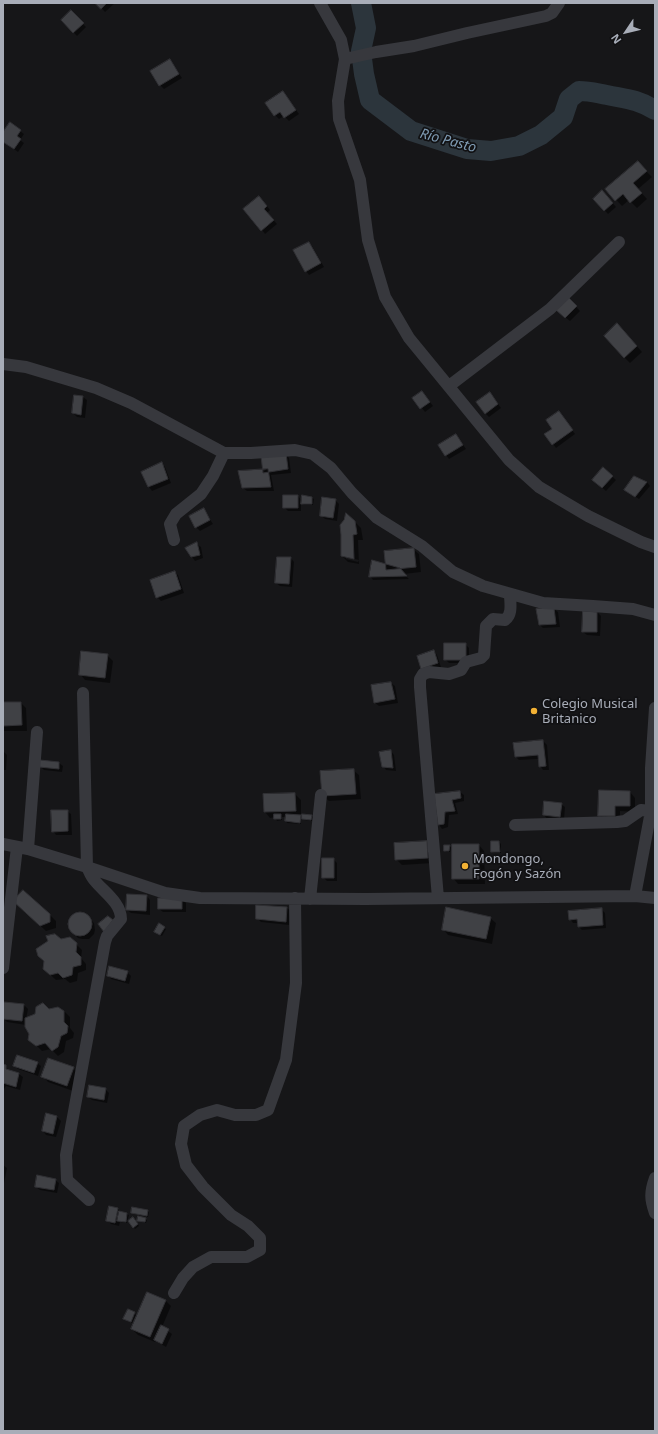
<!DOCTYPE html>
<html>
<head>
<meta charset="utf-8">
<style>
  body { margin:0 }
  #map { position:relative; width:658px; height:1434px; overflow:hidden; background:#161618; font-family:"Noto Sans",sans-serif }
  canvas { display:block }
  .frame { position:absolute; inset:0; border:4px solid #a8adb8; pointer-events:none }
  .north { position:absolute; left:606px; top:12px; width:40px; height:40px; -webkit-text-stroke:3px #111113; paint-order:stroke; rotate:235deg; font-size:11px; font-weight:700; line-height:16px; text-align:center; color:#a8adb8 }
  .north::after { content:''; display:block; margin:auto; width:14px; height:18px; background:#a8adb8; clip-path:polygon(50% 0,100% 100%,50% 72%,0 100%) }
</style>
</head>
<body>
<div id="map">
<canvas width="658" height="1434"></canvas>
<div class="frame"></div>
<div class="north">N</div>
</div>
<script>
const ctx = document.querySelector('canvas').getContext('2d');
ctx.lineJoin = 'round';
function fillPath(path, color) {
  ctx.fillStyle = color;
  ctx.fill(path, 'evenodd');
}
function stroke(path, color, width, dash) {
  ctx.strokeStyle = color;
  ctx.lineWidth = width;
  ctx.lineCap = dash ? 'butt' : 'round';
  ctx.setLineDash(dash || []);
  ctx.stroke(path);
}
function label(font, color, halo, rows, align = 'center') {
  ctx.font = font + ' "Noto Sans",sans-serif';
  ctx.lineWidth = 3.5;
  ctx.setLineDash([]);
  ctx.textBaseline = 'middle';
  ctx.strokeStyle = halo;
  ctx.fillStyle = color;
  for (const [text, x, y, turn = 0] of rows) {
    ctx.save();
    ctx.translate(x, y);
    ctx.rotate((+turn || 0) * Math.PI / 180);
    ctx.textAlign = isNaN(turn) ? turn : align;
    if (halo) ctx.strokeText(text, 0, 0);
    ctx.fillText(text, 0, 0);
    ctx.restore();
  }
}
fillPath(new Path2D(`
  M97 3H115L105 12Z
  M71 12 86 27 77 36 62 20Z
  M170 61 182 78 164 89 160 85Z
  M283 92 299 114 289 121 284 116 279 119 275 115Z
  M20 131 24 134 20 140 24 143 18 152 3 141V134Z
  M643 168 652 177 638 189 647 199 637 208 629 200 622 206 606 189Z
  M606 195 616 207 608 214 594 199Z
  M263 201 270 210 267 213 277 224 265 234 262 230Z
  M309 243 312 246 324 267 309 275 306 271Z
  M567 297 580 311 570 321 561 314Z
  M623 330 642 352 630 363 624 357Z
  M422 392 433 406 425 412 414 398Z
  M75 396 83 397 87 400 85 418 77 417 73 413Z
  M493 397 501 408 489 417 485 413Z
  M562 416 575 434 556 448 553 444Z
  M456 435 466 449 449 459 446 455Z
  M285 454 289 458 291 473 271 475 274 491H247L243 488Z
  M162 463 165 467 171 483 152 491 149 487 143 472Z
  M603 468 616 480 606 491 593 480Z
  M634 477 647 482 650 486 639 499 625 490Z
  M298 496 302 501 312 498 314 499 313 505H304L301 503V511H288L284 507Z
  M335 500 339 504 337 521 325 519 321 515Z
  M203 509 213 524 200 531 196 527Z
  M347 514 361 528 363 540H358L359 564 348 562 342 556ZM346 557 359 560 358 562 346 559Z
  M197 544 201 547 203 558 195 561 192 557Z
  M413 549 419 554 421 572 404 574 409 579 373 580 370 576Z
  M291 558 294 562 292 587 280 586 276 583Z
  M175 572 178 575 184 593 161 601 157 597Z
  M554 609 558 612 560 627 543 628 540 625Z
  M584 612H597L601 616 600 636 587 635 583 632Z
  M465 644 469 648V663H449L445 659Z
  M434 651 437 655 441 667 425 672Z
  M107 655 113 661 110 683 85 680 80 674Z
  M391 683 395 686 398 703 379 706 375 703 372 686Z
  M3 703H21L26 708 27 731H3Z
  M543 741 547 745 549 770H543L540 766 539 759 519 760 516 757Z
  M3 751 7 755 6 770H3Z
  M391 751 394 755 396 771 386 770 383 766Z
  M59 763 63 766 62 772 44 770 41 767Z
  M353 770 359 775 361 799 329 801 323 796Z
  M460 792 464 795V801L455 803 458 814 449 815 448 827 442 829 439 825 436 795Z
  M630 792 635 798V812L620 811V822L605 821 599 815Z
  M295 794 301 800V824L287 823 286 821V817H282V820L277 821 275 817 270 818 265 812Z
  M561 804 565 807 564 820 547 819 544 815Z
  M67 811 71 814 72 835H56L53 831Z
  M311 816 313 817 312 821 304 820 303 819Z
  M427 842 432 848 433 863 402 865 396 859Z
  M499 842 501 844V853H494L492 852Z
  M479 845 484 851 485 884H458L453 878Z
  M449 846 451 847 450 852H446L445 850Z
  M333 859 337 863V881H327L323 877Z
  M147 896 150 900V915L131 913 127 910Z
  M182 899 186 903V912H163L159 909Z
  M257 906 287 908 291 911 289 925 261 922 257 918Z
  M20 907 50 915 56 921V928L46 931Z
  M601 909 605 913 606 928 582 930 579 927V923H573L570 919Z
  M77 914H84L94 923 95 930 94 934 89 939H82L78 938 69 928 68 925 71 918Z
  M490 918 496 923 492 944 448 935 443 929Z
  M164 928 166 929 162 936 157 933Z
  M70 938 82 950 81 958 86 964V970L78 973 77 981 70 983 65 979 56 980 44 969 49 941Z
  M127 972 131 976 129 984 111 979 108 975Z
  M24 1005 28 1009 26 1019 49 1010 64 1011 70 1017V1028L74 1033 73 1038 66 1041 64 1052 58 1056 51 1049 42 1051 34 1043 26 1025 7 1022 3 1018Z
  M37 1063 41 1066 38 1076 18 1069 14 1065Z
  M3 1065 9 1070 19 1074 23 1077 20 1090 6 1086 4 1089H3Z
  M73 1068 79 1074 73 1091 48 1082 43 1076Z
  M105 1089 109 1093 107 1103 92 1100 88 1097Z
  M47 1115 57 1117 61 1121 56 1137 46 1135 43 1131Z
  M3 1165 7 1168 4 1183H3Z
  M55 1180 59 1183 57 1193 40 1190 36 1187Z
  M118 1209 122 1213 129 1215 127 1223 120 1222 119 1226 111 1224 107 1220Z
  M148 1211 149 1212 148 1217 134 1214 132 1213Z
  M145 1219 147 1220 146 1223 138 1221Z
  M135 1220 139 1226 135 1229 129 1221Z
  M165 1300 171 1306 162 1327 172 1334 166 1347 156 1341 155 1342 138 1335 132 1329Z
  M134 1313 136 1315 132 1323 125 1319Z`), '#0007');
stroke(new Path2D(`
  M361 3 366 28 361 51 364 74 370 100 411 131 467 149 491 151 519 146 541 135 563 117 569 99 579 91C590 91 596 93 607 95 626 99 637 99 655 110`), '#2c353c', 20);
const building = new Path2D(`
  M95 3H107L101 9Z
  M71 10 84 23 73 33 61 20Z
  M170 59 179 74 159 86 150 71Z
  M283 91 296 110 284 118 280 112 274 116 265 103Z
  M10 122 21 130 17 136 21 139 14 149 3 142V132Z
  M638 161 647 171 633 183 642 193 630 203 623 194 615 201 605 189Z
  M602 190 613 203 604 211 593 199Z
  M259 196 267 206 264 209 274 220 261 231 243 209Z
  M309 242 321 263 305 272 293 250Z
  M567 296 577 306 565 318 556 310Z
  M617 323 637 346 624 358 604 336Z
  M422 391 430 402 420 409 412 398Z
  M490 392 498 404 485 414 476 402Z
  M74 395 83 396 81 415 72 413Z
  M559 411 573 430 552 445 544 434 552 429 546 420Z
  M456 434 463 445 445 456 438 445Z
  M286 453 288 469 263 473 261 456Z
  M162 462 168 479 148 487 141 472Z
  M603 467 613 476 602 488 592 480Z
  M268 469 271 487 242 488 238 471Z
  M634 476 647 482 635 497 624 490Z
  M283 495H298V508H283Z
  M302 495 312 497V504H301Z
  M322 497 336 499 333 518 320 516Z
  M204 508 210 520 195 528 189 516Z
  M346 513 355 521 357 534 353 535 354 559 341 556V535L340 525 344 520Z
  M197 542 200 555 191 557 185 548Z
  M414 548 416 567 386 570 384 551Z
  M277 557H291L289 584 275 583Z
  M372 560 400 568 407 576 369 577Z
  M175 571 181 589 156 598 150 580Z
  M554 608 556 624 539 625 536 609Z
  M583 611 597 612V632H582Z
  M444 643H466V660H444Z
  M434 650 438 663 421 669 417 656Z
  M81 651 108 654 105 678 79 675Z
  M391 682 395 699 374 703 371 685Z
  M3 702H21L22 725 3 726Z
  M543 740 546 766 539 767 538 755 515 757 513 743Z
  M391 750 393 768 382 767 379 752Z
  M40 760 59 762V769L39 767Z
  M354 769 356 794 322 796 320 771Z
  M599 790 630 791V806H615V816H598Z
  M460 791 461 798 452 800 455 811 445 812 444 824 438 825 434 794Z
  M295 793 296 811 264 812 263 794Z
  M544 801 562 803 560 817 543 815Z
  M51 810H68V831L52 832Z
  M274 814H281V819H274Z
  M286 814 301 815 300 823 285 821Z
  M302 814 312 815 311 820 302 819Z
  M427 841 428 858 395 860 394 843Z
  M491 841H499L500 852H491Z
  M452 844H479V879H452Z
  M444 845H450L449 851H444Z
  M492 856H497L496 860H492Z
  M322 858H334V878H322Z
  M23 890 50 914V922L40 926 13 901Z
  M127 894 147 895 146 911 126 910Z
  M158 898H182V909H158Z
  M256 905 287 907 286 922 256 919Z
  M446 907 491 917 486 939 442 930Z
  M602 908 603 925 578 927 577 919 569 920 568 911Z
  M68 924a12 12 0 1 1 24 0a12 12 0 1 1-24 0Z
  M108 916 113 920 104 932 98 924Z
  M159 923 165 927 160 935 154 932Z
  M55 934 61 939 70 937 77 943 76 952 81 957V965L73 967 72 975 63 978 58 973 50 975 43 969 44 961 38 956 36 949 48 941 46 936Z
  M109 966 128 971 125 981 107 976Z
  M4 1002 24 1004 22 1021 3 1019Z
  M43 1003 49 1009 58 1007 64 1011V1022L68 1026 67 1033 61 1036 58 1047 52 1051 45 1043 36 1046 28 1040 29 1034 25 1027V1018L35 1014 36 1007Z
  M17 1055 38 1062 34 1073 13 1066Z
  M48 1058 74 1067 67 1086 41 1077Z
  M3 1064 6 1065V1069L19 1073 16 1087 3 1083Z
  M89 1085 106 1088 104 1100 87 1097Z
  M46 1113 57 1116 53 1134 42 1131Z
  M37 1175 56 1179 54 1190 35 1187Z
  M109 1206 118 1208 115 1223 106 1221Z
  M132 1207 148 1210 147 1216 131 1213Z
  M119 1211 127 1213 126 1222 117 1221Z
  M138 1216 146 1218 145 1222 137 1221Z
  M133 1217 138 1224 133 1228 128 1221Z
  M147 1292 166 1300 150 1337 131 1329Z
  M128 1309 135 1312 131 1322 123 1319Z
  M161 1325 169 1329 162 1344 154 1340Z`);
fillPath(building, '#404145');
stroke(building, '#303034', 1);
stroke(new Path2D(`
  M320 3 341 40 345 59 338 101 339 119 360 180 368 240 385 297 409 338 509 460 539 487 588 516 641 542 655 547
  M345 59 376 52 414 46 467 33 546 16 552 13 559 3
  M3 364 26 367 96 388 131 403 224 453H251L295 450 313 454 331 468 352 493 377 518 422 546 453 572 483 586 543 603 593 606 633 609 655 615
  M449 386 550 309 619 242
  M174 540 170 524 176 514 201 494 213 476 224 453
  M83 693 87 867C89 871 91 877 95 881 104 892 121 903 121 919L107 936 105 942 66 1155 67 1180 89 1200
  M515 825 617 822 625 821 641 810 651 811
  M3 844 28 849 87 867 165 893 200 898 366 899 635 896 655 898
  M28 849 37 732
  M635 896 651 811V768L655 708
  M438 898 420 687V679L423 674 429 672 449 674 461 670 466 662 481 658 484 655 486 626 493 619 505 620C513 614 510 603 510 594
  M310 899 321 795
  M3 968 17 847
  M655 1178C650 1192 650 1199 655 1213
  M174 1293 183 1278 193 1267 211 1257H247L260 1250V1238L248 1226 231 1215 203 1187 186 1165 181 1144 184 1126 200 1115 217 1110 235 1115H256L268 1110 286 1060 296 983 295 898`), '#37383d', 12);
for (const [x, y, r, color] of [
  [534,711,4,"#f2b134"],
  [465,866,4,"#f2b134"]
]) {
  const dot = new Path2D();
  dot.arc(x, y, r, 0, 2 * Math.PI);
  ctx.fillStyle = color;
  ctx.fill(dot);
  stroke(dot, '#111113', 1.5);
}
label('13px', '#a8adb8', '#111113', [
  ["Colegio Musical",542,704],
  ["Britanico",542,719],
  ["Mondongo,",473,859],
  ["Fogón y Sazón",473,874]
], 'left');
label('italic 14px', '#7f9bb3', '#111113', [
  ["Río Pasto",448,141,15]
]);
</script>
</body>
</html>
